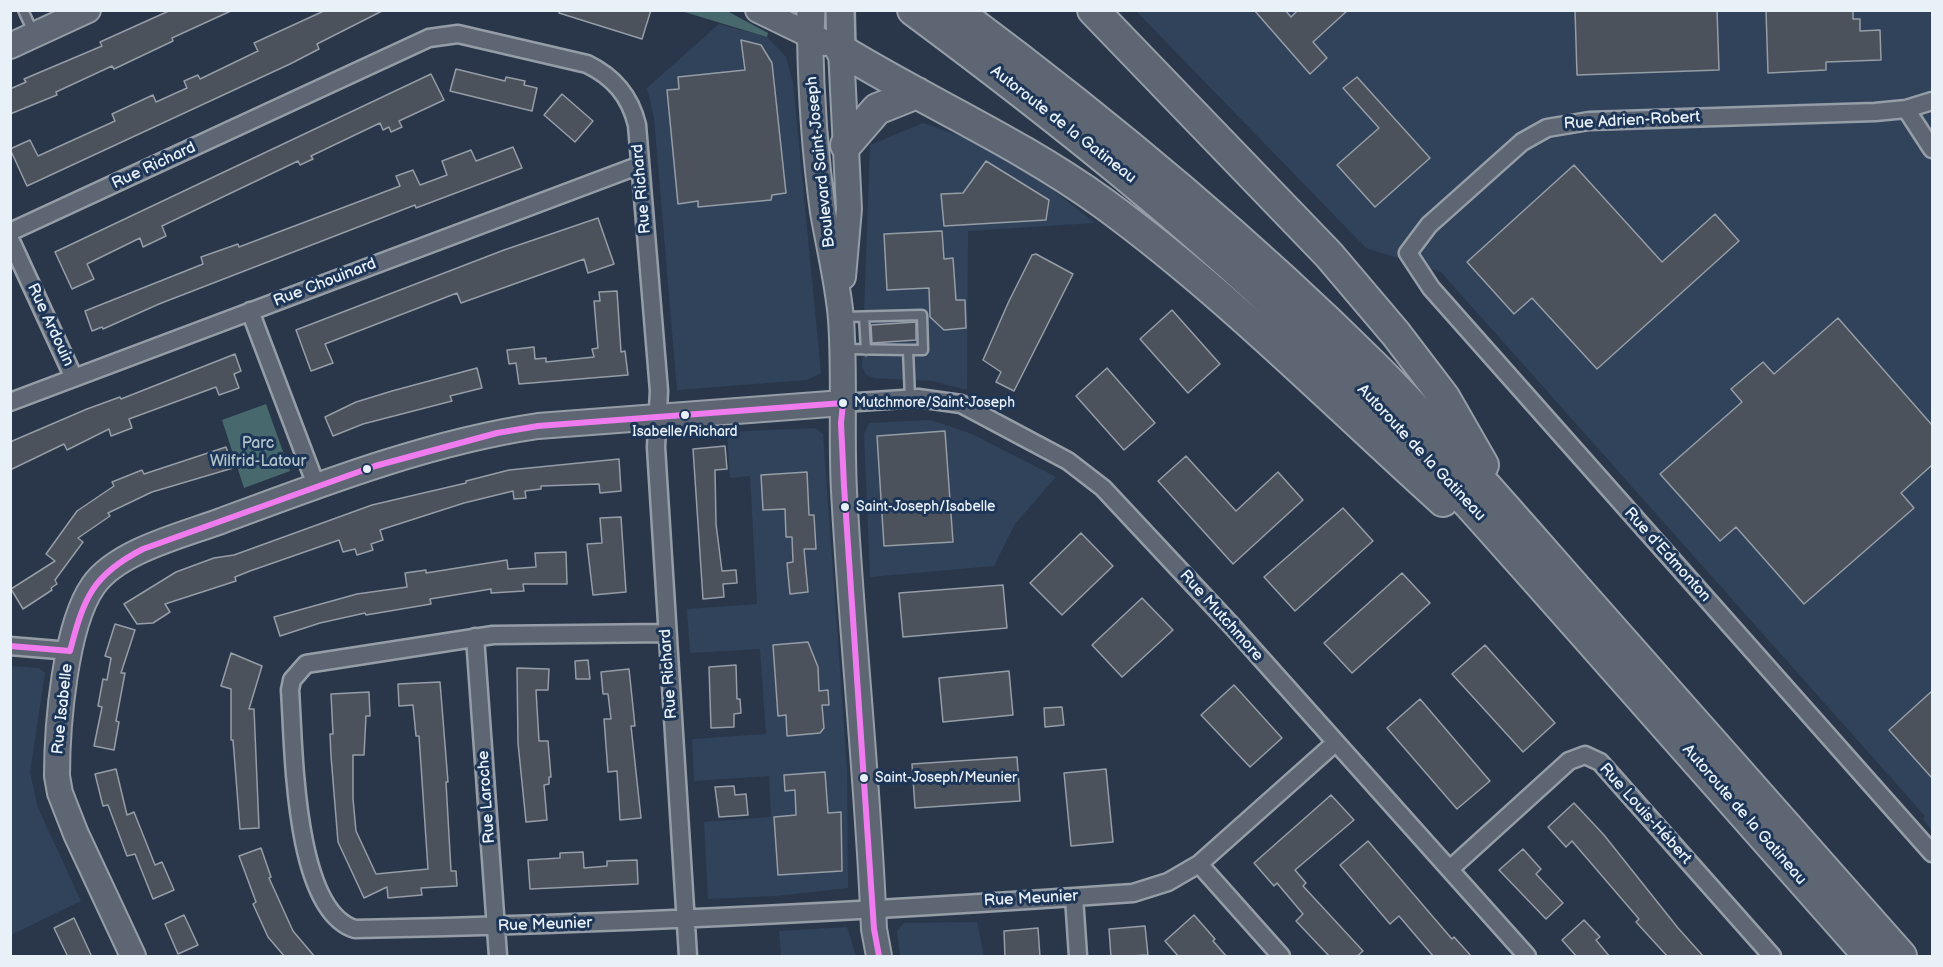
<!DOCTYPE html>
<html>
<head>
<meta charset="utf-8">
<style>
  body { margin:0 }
  #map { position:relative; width:1943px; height:967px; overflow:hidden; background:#2a374a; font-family:"Balsamiq Sans",sans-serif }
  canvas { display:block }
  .frame { position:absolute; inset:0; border:12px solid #e8f1f8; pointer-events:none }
</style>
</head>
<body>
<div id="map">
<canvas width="1943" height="967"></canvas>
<div class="frame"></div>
</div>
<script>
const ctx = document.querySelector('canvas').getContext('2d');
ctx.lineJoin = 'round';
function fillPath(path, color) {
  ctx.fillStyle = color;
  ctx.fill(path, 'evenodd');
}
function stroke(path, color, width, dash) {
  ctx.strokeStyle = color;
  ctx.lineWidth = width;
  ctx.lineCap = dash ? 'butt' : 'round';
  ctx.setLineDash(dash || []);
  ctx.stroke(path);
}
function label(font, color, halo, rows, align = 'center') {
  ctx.font = font + ' "Balsamiq Sans",sans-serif';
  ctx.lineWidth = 6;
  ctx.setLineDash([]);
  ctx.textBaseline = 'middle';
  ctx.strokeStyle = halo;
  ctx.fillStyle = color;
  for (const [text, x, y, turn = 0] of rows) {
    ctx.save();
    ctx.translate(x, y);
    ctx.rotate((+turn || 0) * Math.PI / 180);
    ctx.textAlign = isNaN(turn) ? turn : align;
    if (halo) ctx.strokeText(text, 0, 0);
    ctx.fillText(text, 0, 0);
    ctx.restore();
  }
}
fillPath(new Path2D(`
  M1136 11H1932V831L1923 819 1925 816 1441 272 1366 248Z
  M719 24 767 37 786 57 793 83 821 373 807 380 677 390 654 118 647 88Z
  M923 123 1003 151 1095 223 968 231 967 390 932 381 875 378 866 375 862 367 870 145Z
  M931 420 972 434 1056 477 1015 524 994 566 870 577 864 434 869 423Z
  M815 428 823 434 835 599 847 770 848 888 776 896 708 899 704 822 771 817 769 776 694 781 692 739 766 734 760 649 690 653 687 609 757 604 750 476 730 478 727 432Z
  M11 666 39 668 45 673 30 772 38 808 81 901 11 935Z
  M977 922 984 956H900L897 931 904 923Z
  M847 927 856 956H781L779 931Z`), '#31425b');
fillPath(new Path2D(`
  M681 11H727L768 33 767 37Z
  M266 404 290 471 244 488 222 420Z`), '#47696e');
const building = new Path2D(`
  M171 10H233L172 38 173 41 114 69 112 66 56 92 57 95 10 114V89L26 82 24 79 102 46 100 42Z
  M326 10H384L317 44 319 49 290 64 27 186 10 149 30 140 38 156 115 121 112 114 153 95 156 102 187 88 184 81 198 75 200 79 258 51 254 43Z
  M560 10H651L642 39 559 13Z
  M1254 10H1285L1291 17 1298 10H1348L1313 42 1327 58 1310 74Z
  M1575 10H1717L1719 70 1577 75Z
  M1766 10H1853V19H1860V31L1880 30 1881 60 1826 62V70L1768 73Z
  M741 40 761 45 772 63 786 193 772 195 771 200 698 207V201L678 204 667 90 679 89 678 77 745 70Z
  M456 69 505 81 506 77 525 81 524 85 537 88 532 111 450 91Z
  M431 74 444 100 399 121 402 127 391 132 389 127 383 130 380 123 311 156 313 159 300 165 298 161 162 226 166 236 143 247 140 238 87 264 94 279 72 289 55 252Z
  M1357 77 1430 158 1375 207 1337 165 1379 128 1343 88Z
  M562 94 593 121 575 142 544 115Z
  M513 147 522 168 416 208 415 205 159 304 103 329 102 327 92 331 85 311 203 264 201 257 238 244 239 247 400 186 396 176 413 170 420 185 447 175 442 161 471 150 476 161Z
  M986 161 1049 200 1046 220 944 226 941 194 963 193Z
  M1574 165 1662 262 1715 214 1739 241 1597 369 1532 298 1514 314 1467 262Z
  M598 218 614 264 588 273 584 259 461 303 457 293 325 344 333 363 311 371 296 330 504 250Z
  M942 231 944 259 953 258 956 300H965L966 328 944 330 930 317 929 288 887 290 884 234Z
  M1036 254 1073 274 1014 391 996 382 1001 372 983 360 1009 301 1032 255Z
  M617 291 621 352 625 351 628 375 519 384 516 363 509 364 507 350 534 347 535 359 546 358V362L594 357 592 349 598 348 594 301H600L599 292Z
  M1172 310 1220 364 1188 393 1140 339Z
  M1838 318 1932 425V465L1901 493 1914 508 1804 604 1736 527 1720 541 1660 474 1742 402 1731 389 1763 362 1774 374Z
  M916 322V340L872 343 871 325Z
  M235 354 241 371 234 374 239 388 219 395 216 387 129 419 132 428 111 436 109 429 67 450 64 444 10 470V442L87 409 120 397 121 399Z
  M477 368 482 388 450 396 452 401 363 424 333 436 325 417 356 402 392 391Z
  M1107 368 1155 423 1124 450 1076 396Z
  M945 431 953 542 884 546 877 436Z
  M725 446 727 469 715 470 716 524 722 571 736 570 737 583 723 584 724 597 703 599 693 449Z
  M226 447 233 468 152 492 108 513 110 516 78 538 83 542 55 580 57 584 51 588 52 590 23 609 11 589 55 561 46 554 77 511 114 486 112 482 142 470 144 474Z
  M1186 456 1236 511 1278 472 1303 500 1233 564 1158 481Z
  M619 459 621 491 600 493 599 484 541 486V489L525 491 526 498 514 499 513 491 464 503 380 530 383 540 371 544 373 550 357 555 355 549 343 552 339 540 250 571 235 577 236 581 165 604 170 612 153 623 137 624 124 604 176 572 214 558 234 555 372 505 466 483V481L509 470Z
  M807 472 809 515H814L816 549H804L808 592 790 594 787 563 793 562 792 537H786L785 509 763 510 761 475Z
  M1343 508 1373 541 1295 611 1264 577Z
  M621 517 626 592 593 595 587 544 602 543 600 518Z
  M1081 533 1113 566 1062 615 1030 583Z
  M566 552 567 584H523L524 591 491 593V589L430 599 431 604 366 615 365 613 320 623 280 636 274 617 357 594 407 587 405 573 426 570V573L507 560 508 569 536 567 535 553Z
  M1402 573 1430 603 1352 673 1324 643Z
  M1003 585 1007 628 903 637 899 593Z
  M1142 598 1173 630 1122 677 1092 645Z
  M115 624 135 630 121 673H125L116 721 119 722 114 750 94 746 102 707 98 706 103 679 107 680 111 658 105 656Z
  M808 642 818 667 819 691 828 690 829 705H822L824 728 820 733 787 736 786 715 778 716 773 645Z
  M1485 645 1555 723 1523 752 1452 674Z
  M231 653 262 666 249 709H254L259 828 240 829 233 740H231V689L221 686Z
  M588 660 590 679H576L575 661Z
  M736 665 737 699H740L741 713 734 714V727L711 728 709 667Z
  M517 668 549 669 548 690H536L539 741H548L551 777H549V784L544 785 547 820 526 822 518 743Z
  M629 669 635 726H631L641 818 620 820 617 771 608 772 604 719H611L608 694H603L601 672Z
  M1009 671 1013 715 943 722 939 678Z
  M440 682 448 782H446L451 871H456L457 886 421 888 422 895 388 898 387 887 364 898 338 842 331 756 330 734H333L331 694 369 692 370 716H366L364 755H353V799L356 831 376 874 428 869 419 736H416L413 705 399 706 398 684Z
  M1234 685 1282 738 1250 767 1201 715Z
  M1932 691V778L1889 730Z
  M1420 699 1490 781 1457 809 1387 728Z
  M1062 707 1064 725 1045 727 1044 708Z
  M1017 757 1020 801 915 808 912 764Z
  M116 769 127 815 134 812 155 865 162 862 174 890 153 899 135 854 127 856 108 805 103 806 95 774Z
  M1106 769 1113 842 1071 846 1064 773Z
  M825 772 828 813 841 812 842 871 778 875 774 817 796 815 795 790 785 791 784 775Z
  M734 786 735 795 746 794 748 815 719 817 715 787Z
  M1331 795 1354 820 1295 870 1306 883 1303 886 1363 951 1356 957H1330L1296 921 1303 914 1277 883 1274 886 1254 863Z
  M1574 803 1604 835 1678 928 1704 957H1668L1636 922 1639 919 1572 841 1566 847 1548 827Z
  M1368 841 1452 939 1454 937 1472 957H1434L1399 916 1390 924 1340 865Z
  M261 848 271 877 269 878 293 931 315 957H285L268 937 253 904 256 902 239 856Z
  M1523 849 1541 869 1536 874 1563 903 1546 919 1499 870Z
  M583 852 584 868 607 866V861L637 860 638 884 530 889 528 860 560 858V853Z
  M184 915 198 945 178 954 165 924Z
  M1194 915 1215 939 1213 941 1227 957H1179L1165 941Z
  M74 918 92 957H68L54 928Z
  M1584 920 1600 937 1596 940 1610 957H1577L1562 940Z
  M1145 926 1148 955 1111 957 1109 929Z
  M1038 928 1040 957H1005L1004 931Z`);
fillPath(building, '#4c525c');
stroke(building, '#959da7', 1.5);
const lane = new Path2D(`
  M23 10 33 32
  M844 317 922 315 923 350H908L910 398
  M864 317 866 350
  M845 349 908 350`);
const street = new Path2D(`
  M1932 101 1906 109 1875 112 1589 121 1547 128 1522 142 1429 225 1408 253 1431 288 1932 853
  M1906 109 1932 149
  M10 232 429 38 458 34 587 64C614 77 630 96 637 125L659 391 656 447 688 956
  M10 239 74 378
  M250 311 316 485
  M10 402 640 165
  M843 403 918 398 961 404 1068 461 1103 488 1232 626 1527 956
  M666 633 493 635 306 664 292 680 290 690C294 746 293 910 355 929 615 924 874 911 1133 893L1168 882 1199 864 1335 743
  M475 637 498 956
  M10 646 70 651
  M1199 864 1281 956
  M1450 869 1569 761 1585 755 1600 762 1772 956
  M1074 897 1078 956`);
const secondary = new Path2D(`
  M758 10 826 43
  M810 36C811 94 815 154 823 212 829 247 838 283 841 319 845 376 841 433 844 491 852 637 868 782 874 929L879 956
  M10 46 88 10
  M841 50 849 209 843 277
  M133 956 76 834 60 793 57 776C57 726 65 626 93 586 117 551 183 535 221 521 323 483 430 442 538 426L843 403`);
const primary = new Path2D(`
  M840 10 841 50
  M810 36 811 10`);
const highway = new Path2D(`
  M913 10C1057 117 1196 228 1324 352 1412 437 1492 530 1573 621 1672 733 1770 845 1869 956
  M955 10C1103 120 1245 238 1376 368 1450 443 1519 524 1589 603 1693 721 1797 839 1901 956
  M1093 10 1329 255 1396 334 1444 397 1483 465
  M841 50C928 103 1020 143 1103 203 1225 292 1332 401 1443 501
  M846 145 877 109 917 93`);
stroke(lane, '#959da7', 13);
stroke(street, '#959da7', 21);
stroke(secondary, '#959da7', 28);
stroke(primary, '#959da7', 32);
stroke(highway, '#959da7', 34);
stroke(lane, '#5d6672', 8);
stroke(street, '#5d6672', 16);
stroke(secondary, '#5d6672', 24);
stroke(primary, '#5d6672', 27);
stroke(highway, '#5d6672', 30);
stroke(new Path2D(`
  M10 646 70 651C84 598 92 575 143 549L375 466 497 433 538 426 843 403 841 423 844 486 874 929 879 956`), '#f07bee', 6);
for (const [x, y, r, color] of [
  [843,403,5,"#e8f1f8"],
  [685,415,5,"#e8f1f8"],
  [367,469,5,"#e8f1f8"],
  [845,507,5,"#e8f1f8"],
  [864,778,5,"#e8f1f8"]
]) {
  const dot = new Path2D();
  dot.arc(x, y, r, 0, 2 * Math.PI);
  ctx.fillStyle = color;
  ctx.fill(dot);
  stroke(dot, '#1d3557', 2);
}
label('14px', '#e8f1f8', '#1d3557', [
  ["Mutchmore/Saint-Joseph",854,403],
  ["Isabelle/Richard",685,432,"center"],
  ["Saint-Joseph/Isabelle",856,507],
  ["Saint-Joseph/Meunier",875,778]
], 'left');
label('16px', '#e8f1f8', '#1d3557', [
  ["Rue Adrien-Robert",1632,121,-3],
  ["Autoroute de la Gatineau",1063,125,38],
  ["Boulevard Saint-Joseph",821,162,-96],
  ["Rue Richard",154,166,-25],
  ["Rue Richard",642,189,-95],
  ["Rue Chouinard",325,283,-21],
  ["Rue Ardouin",50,325,65],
  ["Autoroute de la Gatineau",1421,453,47],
  ["Rue d'Edmonton",1667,555,48],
  ["Rue Mutchmore",1221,616,48],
  ["Rue Richard",669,674,-94],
  ["Rue Isabelle",63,709,-84],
  ["Rue Laroche",487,797,-94],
  ["Rue Louis-Hébert",1645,814,48],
  ["Autoroute de la Gatineau",1744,815,49],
  ["Rue Meunier",1031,899,-3],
  ["Rue Meunier",545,925,-2]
]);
label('16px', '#b1c4ca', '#1d3557', [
  ["Parc",258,444],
  ["Wilfrid-Latour",258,462]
]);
</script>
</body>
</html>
